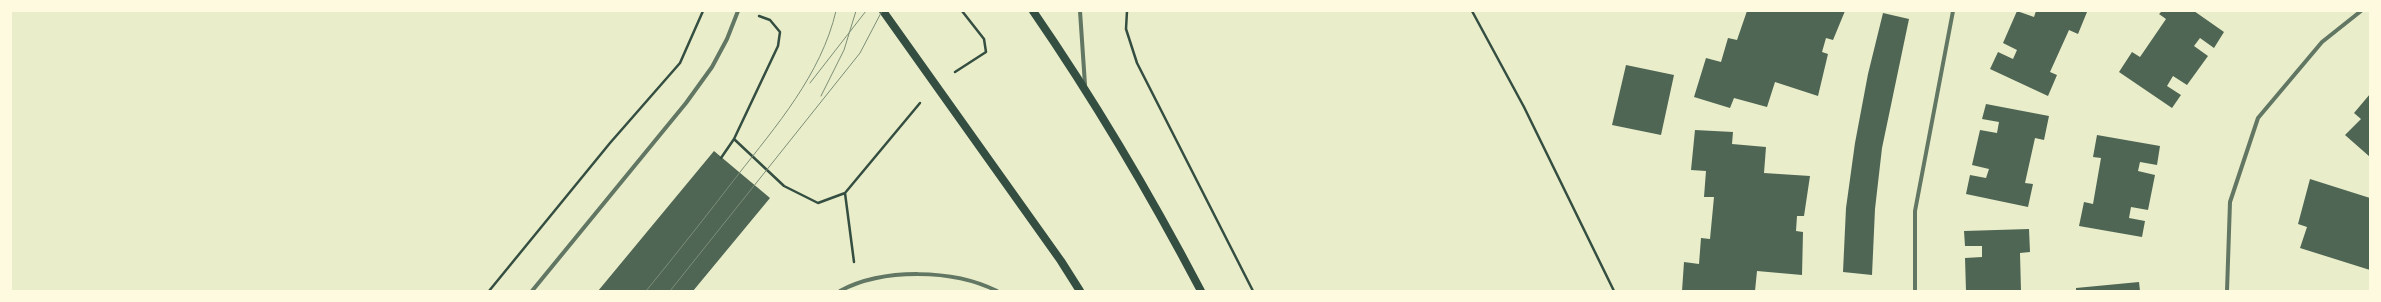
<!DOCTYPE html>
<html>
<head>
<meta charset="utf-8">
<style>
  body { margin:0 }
  #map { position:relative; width:2381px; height:302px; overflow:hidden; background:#e9edc9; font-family:Roboto,sans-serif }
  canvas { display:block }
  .frame { position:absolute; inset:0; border:12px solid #fefae0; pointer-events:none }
</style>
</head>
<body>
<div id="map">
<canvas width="2381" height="302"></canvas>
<div class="frame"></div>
</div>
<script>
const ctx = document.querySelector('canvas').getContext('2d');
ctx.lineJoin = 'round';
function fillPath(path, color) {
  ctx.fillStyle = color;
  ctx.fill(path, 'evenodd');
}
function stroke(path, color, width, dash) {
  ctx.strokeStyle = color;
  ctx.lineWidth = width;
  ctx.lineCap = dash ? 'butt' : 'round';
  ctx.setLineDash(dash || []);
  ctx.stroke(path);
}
fillPath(new Path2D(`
  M1747 11H1845L1833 40 1826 38 1822 52 1828 54 1818 96 1775 82 1767 107 1734 98 1730 108 1694 97 1706 58 1721 62 1728 38 1737 40Z
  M2017 11 2034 17 2036 11 2087 12 2078 34 2069 30 2050 72 2057 75 2048 96 1990 69 1998 52 2013 59 2017 50 2003 43Z
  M2162 11H2194L2224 32 2214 48 2200 38 2194 46 2208 56 2187 85 2173 76 2167 86 2181 95 2172 108 2119 72 2132 52 2140 57 2166 19 2159 14Z
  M1883 13 1909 19 1882 148 1875 209 1872 275 1843 272 1846 208 1855 143 1868 74Z
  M1626 65 1674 75 1661 135 1612 125Z
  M2370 94V157L2345 135 2361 119 2354 113Z
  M1986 104 2049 116 2044 140 2035 138 2025 183 2033 184 2028 207 1966 194 1970 175 1986 178 1989 169 1972 165 1980 130 1997 133 1999 122 1982 119Z
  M1695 130 1733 132 1732 144 1766 147 1764 173 1810 176 1804 216H1797L1796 231 1803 232 1802 275 1757 271 1755 291H1682L1684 262 1699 264 1701 238 1710 239 1714 197H1704L1706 171 1691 170Z
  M2097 135 2160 146 2157 165 2140 162 2138 171 2155 175 2148 210 2131 207 2129 218 2145 221 2142 237 2079 226 2084 202 2093 204 2101 158 2093 157Z
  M714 151 770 198 693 291H598Z
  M2310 179 2370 198V270L2300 248 2307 227 2298 224Z
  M2029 229 2030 252 2020 253 2021 291H1966L1965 258 1982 257V246H1965L1964 231Z
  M2139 282 2140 291H2076V288Z`), '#4f6655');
stroke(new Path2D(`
  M1127 11 1126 29 1137 63 1253 291
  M1472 11 1524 107 1614 291
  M955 72 986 52 984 39 962 11
  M734 139 784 186 818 203 845 193
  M721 158 734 139 778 46 780 32 770 20 759 16
  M854 262 845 193 920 103
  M489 291 610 143 680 63 703 11`), '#344e41', 2.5);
stroke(new Path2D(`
  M1080 11 1085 85
  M532 291 686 103 712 67 727 39 738 11
  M840 291C883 268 953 269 997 291
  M1915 291V211L1953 11
  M2227 291 2230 202 2258 118 2322 42 2361 11`), '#617663', 4);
stroke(new Path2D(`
  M883 11 1061 261 1080 291
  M1033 11C1095 101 1150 194 1201 291`), '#344e41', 8);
stroke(new Path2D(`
  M810 83 866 11
  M821 96 844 50 856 11
  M646 291C677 253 707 215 737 176 776 126 821 75 836 11
  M670 291 860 53 882 11`), '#7c8e77', 1);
</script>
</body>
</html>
